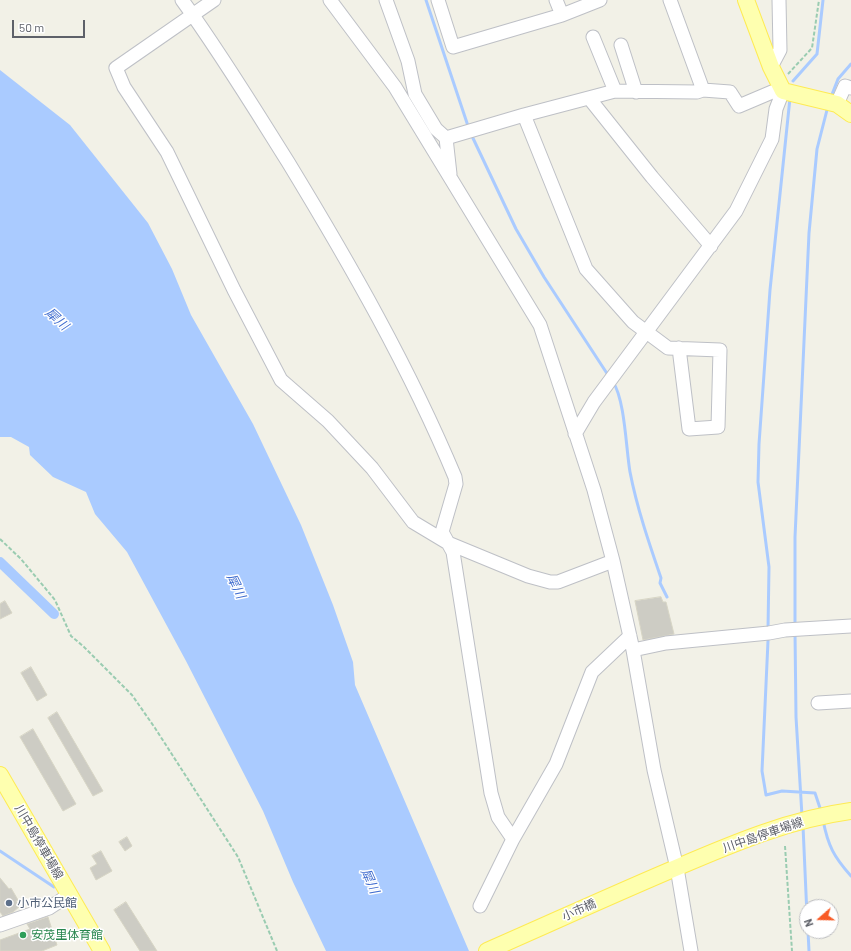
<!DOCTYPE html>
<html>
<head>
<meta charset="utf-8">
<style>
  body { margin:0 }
  #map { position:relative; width:851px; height:951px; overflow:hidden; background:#f2f1e7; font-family:Barlow,sans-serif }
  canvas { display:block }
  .north { position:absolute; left:799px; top:899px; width:40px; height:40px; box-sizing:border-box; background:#fff; border:1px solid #bfc0c3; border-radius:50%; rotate:250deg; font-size:11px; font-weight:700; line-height:16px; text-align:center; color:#5e6169 }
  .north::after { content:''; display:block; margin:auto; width:14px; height:18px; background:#f85b26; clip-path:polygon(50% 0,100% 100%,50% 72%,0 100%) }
  .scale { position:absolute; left:12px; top:20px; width:73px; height:18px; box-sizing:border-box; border:2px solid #5e6169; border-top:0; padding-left:5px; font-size:12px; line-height:14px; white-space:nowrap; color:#5e6169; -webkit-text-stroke:3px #fff; paint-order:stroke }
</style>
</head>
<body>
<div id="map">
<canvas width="851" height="951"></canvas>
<div class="north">N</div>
<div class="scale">50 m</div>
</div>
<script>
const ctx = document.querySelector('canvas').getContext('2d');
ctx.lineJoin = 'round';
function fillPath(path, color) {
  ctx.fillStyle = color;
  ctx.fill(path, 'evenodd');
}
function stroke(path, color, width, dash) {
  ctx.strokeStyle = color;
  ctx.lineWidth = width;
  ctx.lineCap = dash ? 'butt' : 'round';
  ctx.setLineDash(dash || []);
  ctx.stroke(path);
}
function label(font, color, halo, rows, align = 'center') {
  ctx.font = font + ' Barlow,"Noto Sans JP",sans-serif';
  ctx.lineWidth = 3;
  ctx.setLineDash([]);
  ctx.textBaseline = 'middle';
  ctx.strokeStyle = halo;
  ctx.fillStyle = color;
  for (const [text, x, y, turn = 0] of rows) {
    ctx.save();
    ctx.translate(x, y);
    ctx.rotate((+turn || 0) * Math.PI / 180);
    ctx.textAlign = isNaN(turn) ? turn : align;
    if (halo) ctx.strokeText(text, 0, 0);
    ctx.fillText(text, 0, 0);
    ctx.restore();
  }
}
fillPath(new Path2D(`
  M0 70 70 125 148 223 172 269 191 315 253 424 301 525 333 605 353 662 355 685 469 951H326L293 882 263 811 186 661 127 552 95 514 86 492 53 477 30 455 29 447 11 437H0Z`), '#aacbff');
stroke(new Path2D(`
  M426 0 469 129
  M793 81 817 54 823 0
  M831 97 838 79 851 64
  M471 134 516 229 544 277 608 375
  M613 382C625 400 626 449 630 472 637 508 649 543 661 578L660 583 667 597
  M795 627V537L809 233 817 149 828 106
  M768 629 769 567 758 482 759 444 770 290 790 98
  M795 632 796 717 802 816
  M768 641 762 771 766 795 782 791 815 793 821 811
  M823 820C828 846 834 857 851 876
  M803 826 807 916
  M0 851 54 887
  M808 931 809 951`), '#aacbff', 3);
stroke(new Path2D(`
  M0 562 54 614`), '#aacbff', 10);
const building = new Path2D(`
  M661 597 663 602H666L674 634 643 640 635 601Z
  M5 601 12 613 0 619V604Z
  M31 667 47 695 37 701 21 673Z
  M57 712 103 791 93 796 48 718Z
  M33 729 76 804 63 811 20 737Z
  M127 837 132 846 125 851 119 842Z
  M101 851 112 871 96 880 90 868 97 864 92 856Z
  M0 878 9 889 11 888 18 900 16 901 20 906 13 912 3 916 0 912Z
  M126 902 157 951H140L114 910Z
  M48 917 57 945 42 951H0V940L30 929 27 924Z`);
fillPath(building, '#cdccc4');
stroke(building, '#d7d5c5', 1);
const minor = new Path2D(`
  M182 0C220 52 254 108 288 162 350 264 409 367 455 477L456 484 442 532 453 552 491 793 498 817 513 839
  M214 0 116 68 124 87 167 152 234 290 281 380 328 421 372 468 413 522 448 543 528 576 550 582H558L613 561
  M330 0 395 87 540 325 594 490 613 561 633 650 654 770 677 868 691 951
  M386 0 408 61 415 94 436 129 446 138 524 115 586 269 633 322 668 348 720 350 718 427 689 429 679 348
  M438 0 453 47 562 15 600 0
  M556 0 562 15
  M593 37 615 91
  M621 45 636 92
  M771 67 780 50 779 0
  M589 98 652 177 711 246
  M837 104 845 86 851 88
  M524 115 615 91 697 92 703 90 670 0
  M446 138 450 174
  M575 434 594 402 736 211 772 139 776 109 783 91 772 92 739 106 730 92 703 90
  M633 650 666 643 769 633 785 630 851 626
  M818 703 851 701
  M480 906 513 839 556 764 592 672 630 636
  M0 925 49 908 69 895`);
const major = new Path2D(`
  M746 0 771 67 783 91 837 104 851 114
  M0 775 102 951
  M487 951C551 923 614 894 678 867 734 843 791 819 851 811`);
stroke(minor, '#bec0c6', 15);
stroke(major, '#feeb54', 18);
stroke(new Path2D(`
  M788 74 812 48 819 0
  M0 539 21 559 55 600 71 636 83 646 132 695 155 728 238 857 277 951
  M785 846 792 951`), '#9accb1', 2, [4, 2]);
stroke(minor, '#fff', 13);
stroke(major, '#feffaf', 16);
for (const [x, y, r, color] of [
  [9,903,4,"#5c6f8a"],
  [23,935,4,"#2e9e5b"]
]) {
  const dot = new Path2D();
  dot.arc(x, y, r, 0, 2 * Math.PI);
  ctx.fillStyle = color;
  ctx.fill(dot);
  stroke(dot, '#fff', 1.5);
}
label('12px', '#5e6169', '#fff', [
  ["川中島停車場線",763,835,-19],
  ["川中島停車場線",39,842,60],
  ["小市橋",579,910,-24]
]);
label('12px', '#4e5e75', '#fff', [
  ["小市公民館",17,903]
], 'left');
label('12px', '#27864d', '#fff', [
  ["安茂里体育館",31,935]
], 'left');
label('italic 13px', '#406dcf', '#fff', [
  ["犀川",57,319,42],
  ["犀川",236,586,64],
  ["犀川",370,881,66]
]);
</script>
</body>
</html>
